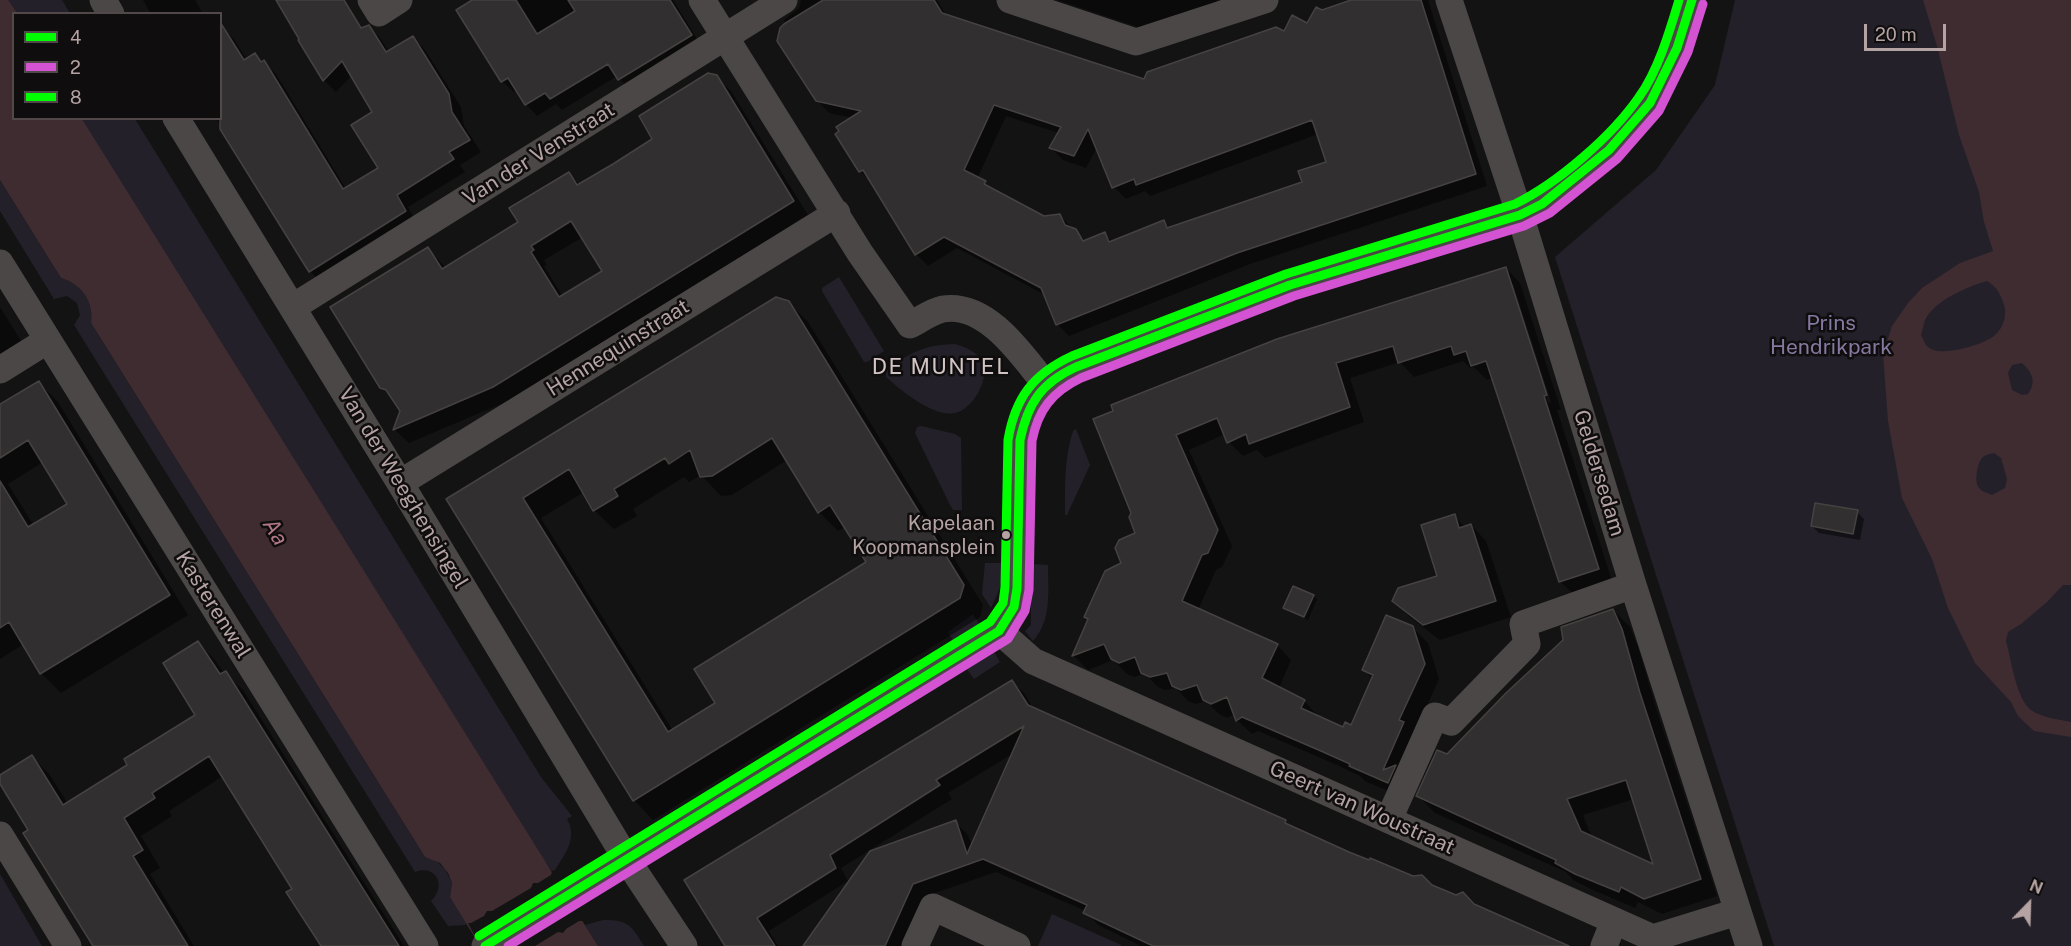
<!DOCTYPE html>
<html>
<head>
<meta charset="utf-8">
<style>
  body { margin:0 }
  #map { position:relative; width:2071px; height:946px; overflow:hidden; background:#131313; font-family:"Public Sans",sans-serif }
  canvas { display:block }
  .legend { position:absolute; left:12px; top:12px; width:210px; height:108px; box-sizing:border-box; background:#0f0d0d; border:2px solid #514949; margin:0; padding:8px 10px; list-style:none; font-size:18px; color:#b5a3a3 }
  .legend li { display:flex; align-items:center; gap:12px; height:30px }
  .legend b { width:30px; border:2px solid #514949 }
  .north { position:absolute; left:1999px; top:874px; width:60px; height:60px; -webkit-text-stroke:4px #0f0d0d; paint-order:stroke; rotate:23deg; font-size:16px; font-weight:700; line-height:24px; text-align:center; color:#b5a3a3 }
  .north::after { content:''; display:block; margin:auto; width:21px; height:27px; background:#b5a3a3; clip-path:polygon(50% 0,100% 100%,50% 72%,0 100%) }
  .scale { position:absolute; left:1864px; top:24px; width:82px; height:27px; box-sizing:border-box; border:3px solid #b5a3a3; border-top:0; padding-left:8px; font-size:18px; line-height:21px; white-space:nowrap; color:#b5a3a3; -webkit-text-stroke:4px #0f0d0d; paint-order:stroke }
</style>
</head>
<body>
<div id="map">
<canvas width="2071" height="946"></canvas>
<ul class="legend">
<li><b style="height:8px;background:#0f0"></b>4</li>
<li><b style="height:8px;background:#d353d3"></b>2</li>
<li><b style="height:8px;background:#0f0"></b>8</li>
</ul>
<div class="north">N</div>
<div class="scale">20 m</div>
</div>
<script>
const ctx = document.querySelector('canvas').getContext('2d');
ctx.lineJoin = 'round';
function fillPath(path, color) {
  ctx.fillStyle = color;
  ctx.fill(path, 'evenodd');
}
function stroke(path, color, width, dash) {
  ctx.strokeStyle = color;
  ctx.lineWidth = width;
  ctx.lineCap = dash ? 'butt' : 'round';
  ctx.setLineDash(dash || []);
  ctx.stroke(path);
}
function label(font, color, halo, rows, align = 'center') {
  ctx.font = font + ' "Public Sans",sans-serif';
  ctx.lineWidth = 5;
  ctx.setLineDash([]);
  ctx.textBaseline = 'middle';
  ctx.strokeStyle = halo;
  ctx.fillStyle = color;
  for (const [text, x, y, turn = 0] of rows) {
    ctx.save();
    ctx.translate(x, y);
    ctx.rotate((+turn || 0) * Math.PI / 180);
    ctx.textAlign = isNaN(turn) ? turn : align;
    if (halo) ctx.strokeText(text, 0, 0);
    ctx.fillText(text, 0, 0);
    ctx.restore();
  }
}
fillPath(new Path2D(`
  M7 0H62L70 13H15Z
  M1735 0H2071V946H1774L1555 257 1656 170 1715 85Z
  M80 119H135L541 777 572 816 567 819C578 838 565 854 555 870L552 871 523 834Z
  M0 180 61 278C81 284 94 301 91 323L425 857 434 859 445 869 452 883 450 897 468 923 465 925 448 926 431 901C447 886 436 864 415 872L74 325 80 315 77 303 67 296 54 299 0 211Z
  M839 277 884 351 867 362H864L822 291V288Z
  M955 344C965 347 976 351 982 361 991 377 973 410 955 413 932 417 902 391 886 377V370C912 352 923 345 955 344Z
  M921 426 955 434 961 438 962 510H953L949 503 915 433 917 427Z
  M1076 429 1090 465 1067 515H1065C1065 486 1064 458 1073 431Z
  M985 563H1003L1000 588 991 608 982 594Z
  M1031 564 1048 565C1048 592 1052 620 1033 641L1025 631 1031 625Z
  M973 614 980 625 955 644 948 632Z
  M993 650 1000 662 974 679 966 668Z
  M0 874 42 946H0Z
  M1052 914 1121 945V946H1038Z
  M603 920C629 920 631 925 644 946H598L585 925Z`), '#232029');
fillPath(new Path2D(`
  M0 0H8L17 13 14 14V118L82 119 598 946H480L450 897 452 883 448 873 440 863 425 857 91 323C94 301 81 284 61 278L0 180Z
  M1923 0H2071V585H2063L2047 602 2021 624 2008 632 2006 641C2011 658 2016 699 2031 710 2042 718 2058 719 2071 722V737L2034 731 2018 716 2011 702 1975 663 1948 608 1932 559 1902 498 1888 421 1883 354 1892 326 1908 303 1922 288 1960 263 1993 251 1984 222 1979 192 1959 135 1937 46ZM1987 281C1997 287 1999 292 2003 302 2008 313 2004 328 1994 336 1982 345 1940 358 1928 347 1925 345 1923 338 1921 335 1923 330 1923 325 1925 320 1935 300 1967 287 1987 281ZM2022 363C2032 372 2037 382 2028 394L2022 395 2012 390 2008 373 2012 365ZM1994 453 2001 458 2007 479 2005 488 1992 495C1988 493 1982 492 1979 488 1974 482 1977 466 1981 459 1984 455 1990 454 1994 453Z`), '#3e2c30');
fillPath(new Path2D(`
  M552 871 583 921H579L566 929 563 933 558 932 535 946H480L468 923H471L484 916 487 911H492L531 888 533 883H538L551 875Z`), '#131313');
fillPath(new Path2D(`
  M143 0H195L203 14H151Z
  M277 0H338L362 29 368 26 380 38 389 52 413 37 425 50 461 107 464 126 481 152 460 165 465 172 408 207 417 224 322 283 310 271 216 118H220L221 27 234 39 247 60 255 55 276 74 346 189 380 168 374 112 352 75 336 92 324 80Z
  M475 0H673L702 47 631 91 617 76 562 110 556 104 537 116 526 104 517 90 514 92 502 81Z
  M801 0H937L947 17 1145 81 1308 26 1322 12 1355 0H1428L1487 186 1250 264 1069 336 1057 324 1045 295 957 248 928 266 916 254 873 184 860 171 837 134 853 118 829 113 817 100 784 20 799 8ZM1006 116 1059 133 1051 148 1063 160 1086 168 1097 147 1114 187 1126 199 1145 191 1150 196 1318 134 1327 163 1304 183 1170 229 1163 222 1113 242 1104 234 1086 241 1060 216 1044 217 992 190 977 179Z
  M1057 0H1217L1219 6 1150 31Z
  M716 77 731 91 808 215 508 401 409 443 395 430 402 411 395 400 382 387 428 249 446 268 520 223 569 174 580 185 654 139ZM583 237 604 272 563 297 544 266 547 265 544 260Z
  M1506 268 1520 283 1561 410H1557L1613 584 1575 596 1560 581 1493 378 1487 380 1474 367 1470 368 1463 361 1414 377 1400 362 1350 378 1364 422 1265 458 1257 450 1243 456 1229 442 1225 434 1189 450 1232 546 1222 567 1216 570 1198 610 1277 645 1291 660 1279 688 1304 701 1318 716V717L1343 729 1352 727 1373 679 1364 670 1413 628 1428 643 1439 679 1414 734 1402 797 1365 781 1360 776 1337 765 1258 731 1252 734 1237 720 1235 714 1227 718 1219 714 1206 701 1196 704 1188 701 1176 688 1165 690 1158 687 1144 673 1135 677 1127 674 1113 660 1088 670 1074 656 1089 621 1085 617 1123 564 1137 533 1132 513 1095 420ZM1510 284H1513L1551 402 1548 403ZM1111 642 1098 648V644Z
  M788 302 808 322 983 605 980 617 653 820 634 800 448 500ZM787 460 819 512 838 531 845 527 868 562 717 703 673 731 541 518 584 492 594 510 614 529 637 516 633 509 684 477 689 482 701 475 721 496 732 495Z
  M0 307 23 344 0 358Z
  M39 383 58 402 188 615 61 693 41 673 24 644 0 659V406ZM43 462 69 504 34 526 8 484Z
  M1857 512 1864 519 1860 540 1819 533 1812 526Z
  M1454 516 1465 527 1471 525 1486 541 1511 617 1440 640 1410 617 1394 601 1439 577Z
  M1313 596 1317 599 1308 620 1285 608Z
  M1613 610 1630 627 1638 647 1657 711 1717 896 1662 914 1638 902 1635 908 1593 890 1573 880 1566 872 1435 813 1418 796 1447 756ZM1634 799 1656 866 1592 838 1583 815Z
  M198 643 215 660 224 673 243 690 404 946H323L294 889 223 776 169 811 172 816 141 836 160 868 150 874 194 946H94L31 831 0 782V776L32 757 50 775 68 804 129 765 197 715Z
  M1012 682 1025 694 1034 710 1285 822 1290 827 1348 853 1431 886 1557 946H1141L1098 925 1086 911 996 872 926 896 904 946H805L955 822 968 835 972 847 1014 753 948 793 952 799 841 868 848 881 769 931 778 946H727L687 881Z`), '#0007');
const building = new Path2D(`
  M276 0H344L361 28 369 25 386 52 413 36 449 94 452 112 470 140 449 152 454 159 397 195 406 211 309 272 220 129V22L244 60 255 53 261 62 264 60 343 189 378 168 351 125 372 112 342 61 323 81 298 40 299 39Z
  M472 0H516L537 34 575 11 568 0H670L692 35 618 80 608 64 550 99 545 93 525 105 508 78 501 82 456 10Z
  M823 0H934L942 13 1144 79 1147 72 1276 27 1284 31 1292 15 1307 23 1316 7 1322 10 1351 0H1421L1476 174 1237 253 1056 325 1041 288 944 237 915 255 863 170 859 172 835 134 839 131 836 127 861 111 816 101 777 41 780 28 784 24ZM994 105 1061 127 1049 148 1074 156 1088 129 1112 188 1134 179 1136 185 1312 120 1326 162 1298 171 1302 182 1167 228 1164 220 1109 242 1105 232 1083 241 1076 229 1065 225 1060 214 1044 216 984 184 986 181 964 170Z
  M708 73 717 75 794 201 493 387 393 430 400 411 386 390 380 388 330 307 428 247 442 269 518 222 509 208 569 172 577 185 613 164 652 139 639 116ZM571 221 602 271 559 297 531 252 534 250 531 246Z
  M1506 267 1547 395 1544 396 1599 569 1559 582 1486 361 1471 366 1466 351 1454 355 1451 346 1398 363 1393 346 1336 363 1350 407 1249 444 1246 434 1227 443 1217 418 1176 435 1218 530 1208 553 1202 555 1182 601 1278 644 1262 678 1305 700 1301 708 1343 727 1345 722 1351 725 1373 675 1362 670 1386 615 1413 626 1425 664 1399 720 1404 722 1383 770 1396 765 1388 783 1349 766 1350 764 1321 751 1242 717 1236 721 1227 697 1211 704 1203 700 1197 685 1181 690 1172 686 1167 673 1150 677 1141 673 1135 657 1119 663 1111 659 1104 644 1072 656 1088 619 1084 617 1105 571 1121 563 1115 548 1119 540 1135 533 1129 517 1131 513 1093 419 1113 411 1111 405 1277 339Z
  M776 297 789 301 964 585 960 598 633 801 446 499ZM772 438 818 513 830 505 866 562 694 669 715 703 668 732 523 498 569 469 593 511 618 496 614 489 665 458 669 464 690 450 700 477 712 476Z
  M39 381 170 595 40 674 9 622 0 628V481L28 527 67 504 28 440 0 458V404Z
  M1815 503 1858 510 1853 534 1811 526Z
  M1455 514 1459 528 1471 524 1496 601 1423 625 1392 601 1398 588 1437 576 1421 525Z
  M1293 586 1314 595 1304 617 1283 608Z
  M1613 609 1622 629 1640 693 1701 879 1644 899 1621 887 1619 892 1575 874 1555 863 1556 860 1416 796 1437 750 1447 754 1506 693 1563 640 1561 627ZM1626 780 1653 864 1581 831 1567 799Z
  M198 641 220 674 226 671 399 946H321L286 892 292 889 209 756 152 793 155 798 124 818 143 850 133 856 188 946H93L23 833 28 830 0 784V775L32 755 63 805 127 765 124 759 195 715 163 663Z
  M1012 680 1028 705 1261 809 1286 820 1285 823 1349 852 1369 860 1370 858 1413 876 1422 875 1432 885 1456 895 1463 892 1474 904 1569 946H1153L1083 913 1087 905 983 859 913 884 885 946H803L870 851 956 820 967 854 1024 726 936 780 940 785 830 855 836 868 757 918 775 946H725L684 880Z`);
fillPath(building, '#312f2f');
stroke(building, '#474242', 1.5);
stroke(new Path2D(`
  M103 0 111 14
  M371 0 379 13 399 0
  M702 0 860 253 910 325C920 320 932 311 943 309 987 302 1022 355 1046 385
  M1010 0 1136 42 1265 0
  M1449 0 1520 215 1633 585 1749 946
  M176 118 400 483 627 860 684 946
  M0 263 425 946
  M293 307 784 0
  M0 370 48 340
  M400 483 837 213
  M999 631 1033 661 1653 938 1737 912
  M1389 819 1435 716 1451 722 1527 644 1523 624 1633 585
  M0 835 68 946
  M485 946 999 631 1014 607 1017 588 1020 440C1026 403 1042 381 1076 367L1290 285 1454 236 1520 215 1542 204 1609 150 1650 103 1677 48 1692 0
  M915 946 933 907 1017 946
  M1604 946 1614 921`), '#4c4747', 27);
stroke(new Path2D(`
  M485 946 999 631 1014 607 1017 588 1020 440C1028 403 1041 383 1076 367L1290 285 1520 215 1542 204 1609 150 1650 103 1677 48 1692 0`), '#0f0', 9);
stroke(new Path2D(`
  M508 946 1008 639 1025 611 1029 590 1032 441C1038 410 1052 392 1081 378L1294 296 1524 226 1550 213 1617 159 1659 111 1688 52 1703 4`), '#d353d3', 9);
stroke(new Path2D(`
  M479 936 990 622 1003 603 1005 587 1008 440C1015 398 1033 374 1072 356L1286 274 1515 204C1558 183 1612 136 1639 97 1658 71 1670 30 1679 0`), '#0f0', 9);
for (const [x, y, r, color] of [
  [1006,535,5,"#b5a3a3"]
]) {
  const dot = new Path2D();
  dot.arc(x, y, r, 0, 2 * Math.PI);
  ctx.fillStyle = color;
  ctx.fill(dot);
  stroke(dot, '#0f0d0d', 2);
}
label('20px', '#b5a3a3', '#0f0d0d', [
  ["Kapelaan",995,524],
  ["Koopmansplein",995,548]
], 'right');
label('21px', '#b5a3a3', '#0f0d0d', [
  ["Van der Venstraat",539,154,-32],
  ["Hennequinstraat",618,348,-32],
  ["Geldersedam",1599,473,73],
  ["Van der Weeghensingel",403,488,59],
  ["Kasterenwal",213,605,58],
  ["Geert van Woustraat",1362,808,24]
]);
label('21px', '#8679a1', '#0f0d0d', [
  ["Prins",1831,324],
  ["Hendrikpark",1831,348]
]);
ctx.letterSpacing = '1.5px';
label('22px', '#d1c4c4', '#0f0d0d', [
  ["DE MUNTEL",941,367]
]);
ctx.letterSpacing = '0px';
label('italic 22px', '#b27886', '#0f0d0d', [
  ["Aa",275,532,59]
]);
</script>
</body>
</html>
